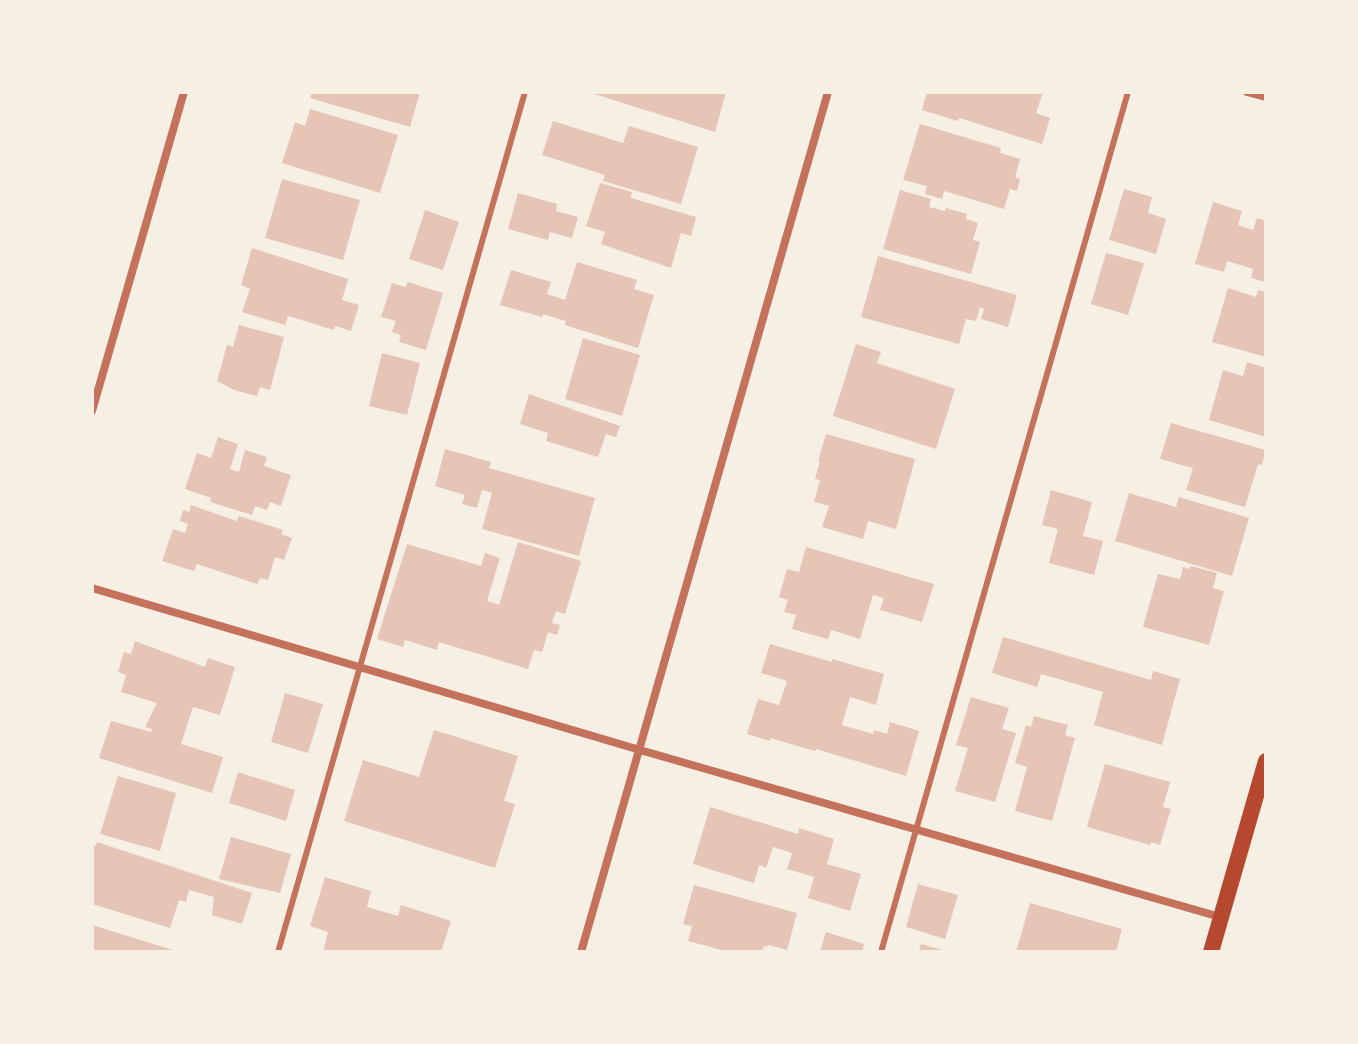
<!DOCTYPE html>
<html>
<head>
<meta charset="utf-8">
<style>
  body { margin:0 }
  #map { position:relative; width:1358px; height:1044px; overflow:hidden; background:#f6efe4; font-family:Commissioner,sans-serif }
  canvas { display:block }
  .frame { position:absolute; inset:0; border:94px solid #f6efe4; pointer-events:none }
</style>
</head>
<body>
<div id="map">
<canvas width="1358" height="1044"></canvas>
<div class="frame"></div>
</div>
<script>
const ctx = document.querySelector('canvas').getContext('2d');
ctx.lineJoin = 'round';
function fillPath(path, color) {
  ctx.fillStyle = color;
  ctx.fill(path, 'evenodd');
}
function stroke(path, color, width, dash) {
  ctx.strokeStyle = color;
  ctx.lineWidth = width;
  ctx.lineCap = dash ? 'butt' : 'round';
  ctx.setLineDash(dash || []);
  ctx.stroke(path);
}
fillPath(new Path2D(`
  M312 92H420L410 127 310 98Z
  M588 92H726L715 132Z
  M927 92H1043L1036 113 1050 118 1042 144 959 118 958 121 922 110Z
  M310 109 398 135 380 193 282 163 295 122 305 126Z
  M553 121 623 143 629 126 698 147 681 204 603 181 605 175 542 155Z
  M920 124 1001 148 1000 153 1020 159 1015 177 1020 179 1017 191 1010 189 1004 209 944 191 942 199 925 194 927 186 903 180Z
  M282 179 360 200 343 260 265 238Z
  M600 183 632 192 631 198 696 217 691 236 681 233 671 268 601 244 605 232 586 226Z
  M1124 189 1152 197 1148 213 1166 219 1156 254 1109 240Z
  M900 190 931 199 929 207 945 211 946 208 967 214 966 219 978 223 973 240 980 242 971 274 883 249Z
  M518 193 557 204 556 211 578 217 572 238 550 232 548 240 508 229Z
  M1213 202 1242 211 1238 225 1253 230 1257 218 1266 221V282L1251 278 1253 269 1227 261 1224 272 1195 264Z
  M425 210 459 222 443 270 409 259Z
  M252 248 348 279 342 300 359 305 351 331 335 326 334 330 288 316 285 325 242 312 250 289 241 285Z
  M1106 253 1144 263 1128 315 1091 304Z
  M878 256 1017 295 1008 327 981 319 984 309 980 307 976 321 966 319 959 344 861 317Z
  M577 262 637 280 634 289 654 295 638 348 565 325 566 321 543 314 542 317 500 305 511 270 551 282 547 294 565 300Z
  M408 282 443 293 426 350 399 342 401 335 392 332 396 321 381 317 392 283 405 287Z
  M1228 288 1256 297 1258 290 1266 292V357L1212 342Z
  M239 325 284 337 270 390 260 387 257 396 234 390 217 381 227 345 233 347Z
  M583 338 640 355 622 416 565 399Z
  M856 344 881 352 877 363 955 389 936 449 833 416Z
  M382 353 420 363 407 415 369 406Z
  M1247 362 1266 368V437L1209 420 1223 370 1243 376Z
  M529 394 620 426 616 437 606 434 598 457 546 441 548 433 520 424Z
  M1171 423 1266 450 1262 465 1258 464 1245 507 1186 490 1193 468 1160 459Z
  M826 434 915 459 896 529 868 521 863 539 822 527 829 506 814 502 820 480 815 479 820 461H818Z
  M218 437 238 444 230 469 239 472 245 450 267 457 264 466 291 475 281 506 270 502 267 510 255 506 252 515 210 502 211 498 185 489 197 453 211 458Z
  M445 449 491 462 489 468 595 498 579 556 482 529 492 493 482 490 477 508 462 504 465 495 435 486Z
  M1051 490 1092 502 1083 536 1103 541 1094 575 1049 563 1058 529 1042 525Z
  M1129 493 1176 507 1179 497 1249 518 1232 576 1115 541Z
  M191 505 237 521 239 516 283 530 281 534 292 538 284 560 275 557 268 580 260 578 257 584 197 564 194 571 162 561 173 529 185 533 188 524 180 521 183 510 189 512Z
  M518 542 581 561 565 614 556 611 552 623 560 625 557 635 548 632 542 652 534 650 528 669 439 642 437 650 405 640 403 647 377 639 407 544 481 566 485 553 500 558 487 601 499 605Z
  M806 547 934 584 922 622 880 610 884 598 873 595 860 639 831 630 828 639 792 629 796 615 784 612 788 600 779 597 787 569 799 572Z
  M1191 566 1217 573 1213 588 1224 591 1209 645 1143 627 1158 574 1180 579 1183 567 1190 569Z
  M1003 637 1151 680 1153 671 1180 679 1162 745 1094 725 1103 692 1041 674 1037 687 992 673Z
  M135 641 205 667 208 658 235 667 220 715 193 707 181 744 223 757 212 793 99 758 111 721 151 732 152 729 145 727 157 703 121 692 126 675 118 672 124 652 131 654Z
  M770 644 832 662V659L884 674 876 705 850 697 842 725 873 734 874 730 887 734 890 722 919 731 906 776 816 749 815 751 770 738V741L747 734 758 699 779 705 787 681 761 673Z
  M285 693 323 704 308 753 271 742Z
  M971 697 1009 708 1002 729 1016 733 995 802 955 791 968 748 956 745Z
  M1034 716 1068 725 1065 735 1075 738 1052 821 1015 811 1027 767 1015 763 1026 725 1031 727Z
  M434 730 518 756 504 801 515 804 495 868 344 821 363 760 419 777Z
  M1105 764 1170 782 1163 807 1171 809 1160 845 1151 842 1150 845 1087 827Z
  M238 772 295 790 286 821 229 803Z
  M118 776 176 793 160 851 100 834Z
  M710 807 798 834 799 828 834 839 827 864 861 874 850 911 808 898 814 877 787 869 792 853 773 847 766 868 759 865 754 883 693 864Z
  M231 837 291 854 280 893 219 879Z
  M97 842 252 893 242 924 212 915 214 897 189 890 186 902 179 900 170 928 92 904V844L96 846Z
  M325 877 371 891 367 907 398 916 401 905 451 921 441 952H323L328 932 310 926Z
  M918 884 958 895 945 939 906 927Z
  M694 885 797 913 787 950 768 945 767 947 764 946 762 952H729L688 941 692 926 683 924Z
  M1030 903 1122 929 1116 952H1016Z
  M92 925 176 951V952H92Z
  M826 932 864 944 862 952H820Z
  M921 944 947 951V952H919Z`), '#e6c5b7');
stroke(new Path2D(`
  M278 952 525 92
  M881 952 1128 92`), '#c5725c', 6);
stroke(new Path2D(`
  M1247 92 1266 97
  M92 411 184 92
  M92 588 640 750 1220 917
  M581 952 828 92`), '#c5725c', 8);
stroke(new Path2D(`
  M1211 952 1266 761`), '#b5482f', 16);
</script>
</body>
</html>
